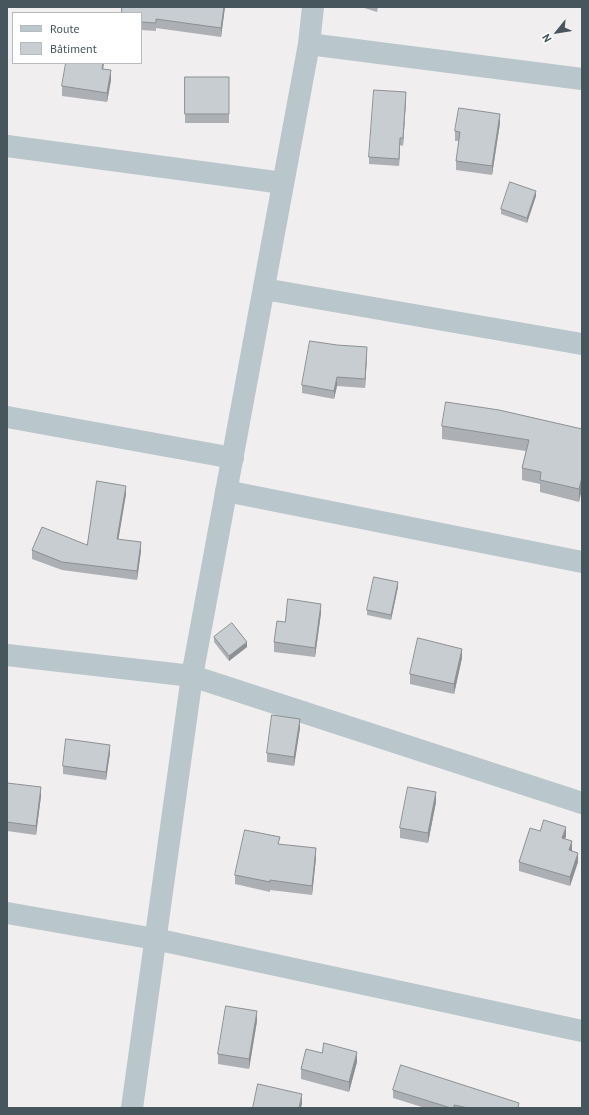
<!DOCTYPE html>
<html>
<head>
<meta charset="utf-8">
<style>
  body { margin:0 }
  #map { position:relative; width:589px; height:1115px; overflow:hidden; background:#f1eeef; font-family:"PT Sans",sans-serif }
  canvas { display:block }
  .frame { position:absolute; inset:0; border:8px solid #46565c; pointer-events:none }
  .legend { position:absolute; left:12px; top:12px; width:130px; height:52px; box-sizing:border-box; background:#fff; border:1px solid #b5bbbe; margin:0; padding:5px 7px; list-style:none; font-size:12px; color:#46565c }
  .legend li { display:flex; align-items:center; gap:8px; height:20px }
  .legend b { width:20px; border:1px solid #b5bbbe }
  .north { position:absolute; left:537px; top:12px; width:40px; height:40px; -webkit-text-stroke:3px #fff; paint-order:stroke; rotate:240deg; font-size:11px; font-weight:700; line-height:16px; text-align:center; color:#46565c }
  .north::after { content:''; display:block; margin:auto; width:14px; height:18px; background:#46565c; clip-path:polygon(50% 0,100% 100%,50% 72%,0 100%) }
</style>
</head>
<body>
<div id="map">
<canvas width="589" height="1115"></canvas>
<div class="frame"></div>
<ul class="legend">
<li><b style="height:5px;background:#b9c6cc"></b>Route</li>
<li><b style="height:11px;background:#c8cdd1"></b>Bâtiment</li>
</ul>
<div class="north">N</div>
</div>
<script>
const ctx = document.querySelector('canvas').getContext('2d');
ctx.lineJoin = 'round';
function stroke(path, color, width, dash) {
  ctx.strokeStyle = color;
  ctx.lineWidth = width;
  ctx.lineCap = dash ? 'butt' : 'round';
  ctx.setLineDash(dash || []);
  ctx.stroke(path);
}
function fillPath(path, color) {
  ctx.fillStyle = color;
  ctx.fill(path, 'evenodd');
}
stroke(new Path2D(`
  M309 44 582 79
  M7 146 283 183
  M264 289 582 344
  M7 417 233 458
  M226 491 582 562
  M7 655 192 676 582 803
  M7 913 155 939 582 1031
  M132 1108 192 676 309 44 313 7`), '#b9c6cc', 22);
fillPath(new Path2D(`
  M122 7H225L221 37 156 28V31L141 30V13Z
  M361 7H378L377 12Z
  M103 69 111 80 107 102 62 96V86Z
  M185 77H229V123H185Z
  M406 100 403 146 400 145 399 166 369 164V157Z
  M500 123 492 175 456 170V161L459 141H455V131Z
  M536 196 527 223 501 214V209Z
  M367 356 365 388 337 386 334 399 302 393V385Z
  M442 426 582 429 579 502 540 492V484L522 480V468L526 451 442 439Z
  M126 494 118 540 141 551 137 580 62 570 32 559V550L87 545Z
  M398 587 391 620 367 615V610Z
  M321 613 315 657 274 652V642L285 622Z
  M214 637 247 647 229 661 214 642Z
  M462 658 454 694 410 684V674Z
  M300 728 294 766 267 762V753Z
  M110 753 106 780 63 774V766Z
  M7 783 41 796 36 835 7 831Z
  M436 802 428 843 400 838V828Z
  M540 831 566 836 565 839 572 850 578 862 570 886 519 871V862Z
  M280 844 316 858 312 895 270 890V892L235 884V875Z
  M257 1021 249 1069 218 1064V1054Z
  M357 1062 349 1092 301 1079V1069Z
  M393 1090 519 1108H425L393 1098Z`), '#acb0b4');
fillPath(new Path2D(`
  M224 7H225L221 37V28Z
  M103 63H104L102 79V69Z
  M111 70V80L107 102V93Z
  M406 92V100L403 146V138Z
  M500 114V123L492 175V166Z
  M400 138V145L399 166V159Z
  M536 191V196L527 223V218Z
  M367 347V356L365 388V379Z
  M337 377V386L334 399V391Z
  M582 477V489L579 502V489Z
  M126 486V494L117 548V539Z
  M141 542V551L137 580V571Z
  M398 582V587L391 620V615Z
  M321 604V613L315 657V648Z
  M247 642V647L229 661V656Z
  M462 649V658L454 694V684Z
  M300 719V728L294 766V757Z
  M110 745V753L106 780V772Z
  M41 787V796L36 835V826Z
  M436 792V802L428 843V833Z
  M566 827V836L562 848V838Z
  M572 841V850L569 860V850Z
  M316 848V858L312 895V886Z
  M578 853V862L570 886V877Z
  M257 1011V1021L249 1069V1059Z
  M357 1052V1062L349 1092V1082Z
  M302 1094V1104L301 1108H299Z`), '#8c9092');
const building = new Path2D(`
  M122 7H224L221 28 156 19V23L141 22V13H122Z
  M66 63H103L102 69 111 70 107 93 62 86Z
  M185 77H229V114H185Z
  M374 90 406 92 403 138H400L399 159 369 157Z
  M459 108 500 114 492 166 456 161 460 132 455 131Z
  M510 182 536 191 527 218 501 209Z
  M310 341 337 345 367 347 365 379 337 377 334 391 302 385Z
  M446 402 499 410 582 429V477L579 489 540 480 541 472 522 468 529 440 442 426Z
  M97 481 126 486 117 539 141 542 137 571 62 562 32 550 42 527 87 545Z
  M374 577 398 582 391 615 367 610Z
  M288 599 321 604 315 648 274 642 277 621 285 622Z
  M232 623 247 642 229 656 214 637Z
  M418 638 462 649 454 684 410 674Z
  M272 715 300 719 294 757 267 753Z
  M66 739 110 745 106 772 63 766Z
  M7 783 41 787 36 826 7 822Z
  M408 787 436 792 428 833 400 828Z
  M544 820 566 827 562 838 572 841 569 850 578 853 570 877 519 862 530 828 540 831Z
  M245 830 280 837 278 844 316 848 312 886 270 880V882L235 875Z
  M226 1006 257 1011 249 1059 218 1054Z
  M324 1043 357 1052 349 1082 301 1069 306 1049 322 1053Z
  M401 1065 519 1103 518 1108H468L454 1105V1108H451L393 1090Z
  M258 1084 302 1094 299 1108H253Z`);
fillPath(building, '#c8cdd1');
stroke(building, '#8c9092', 1);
</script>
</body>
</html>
